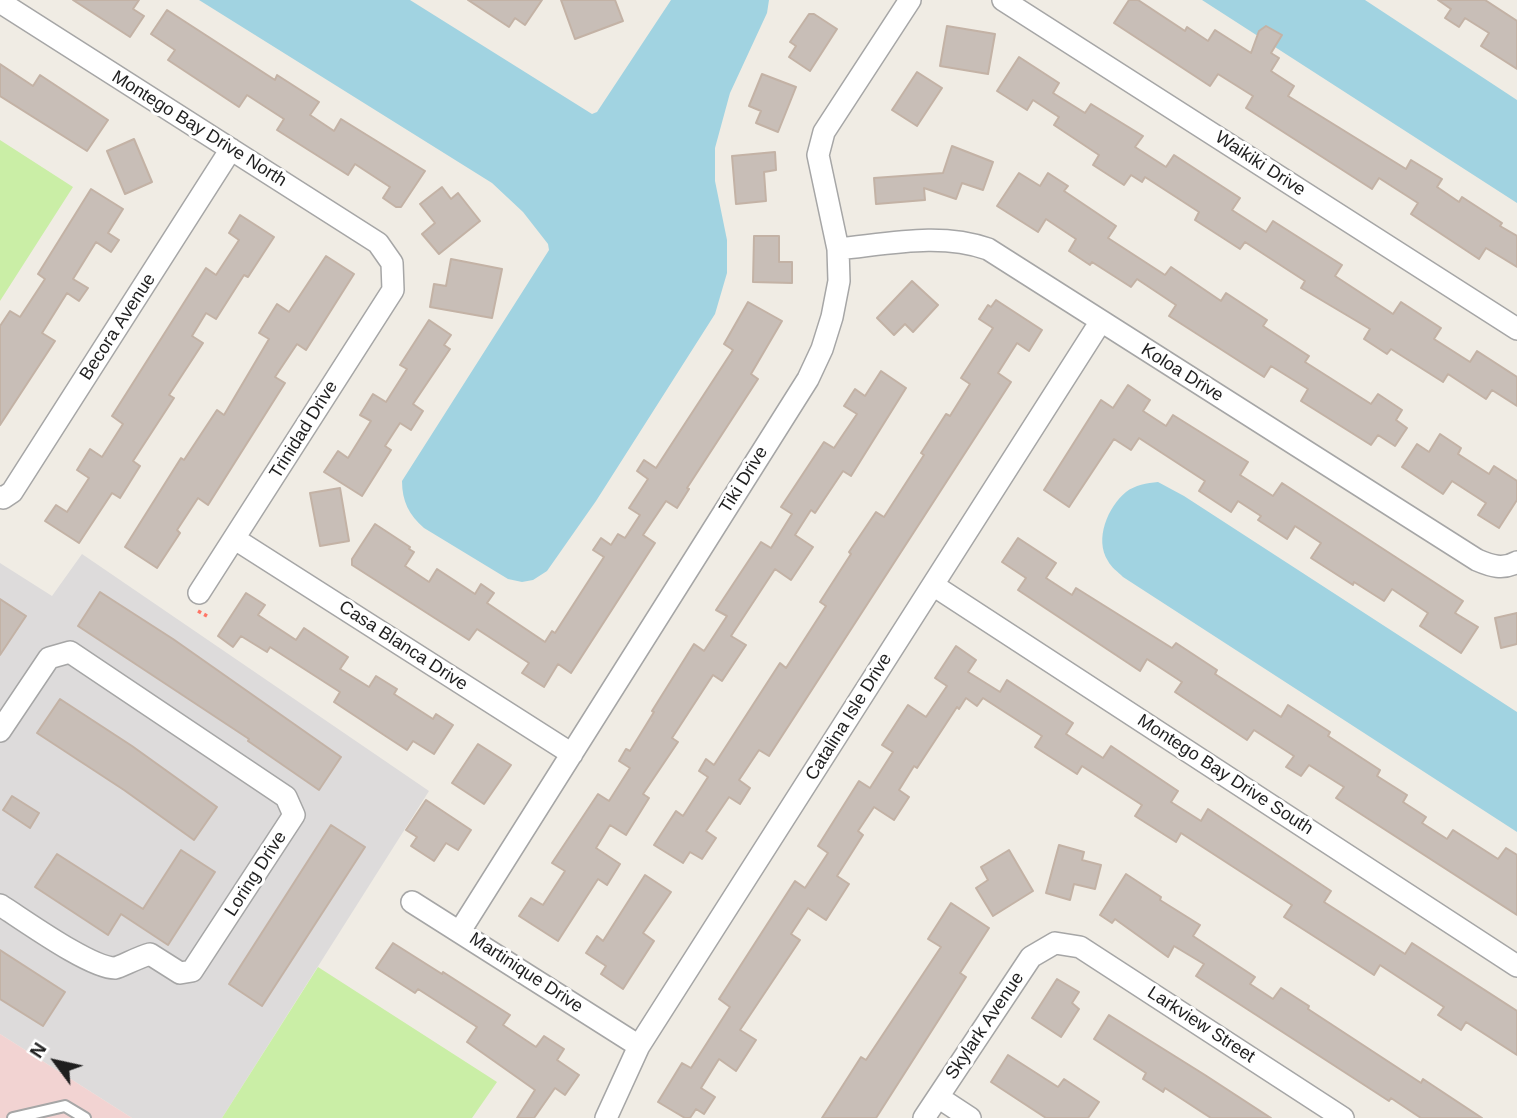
<!DOCTYPE html>
<html>
<head>
<meta charset="utf-8">
<style>
  body { margin:0 }
  #map { position:relative; width:1517px; height:1118px; overflow:hidden; background:#f0ece4; font-family:Arial,sans-serif }
  canvas { display:block }
  .north { position:absolute; left:21px; top:1027px; width:70px; height:70px; -webkit-text-stroke:5px #fff; paint-order:stroke; rotate:303deg; font-size:19px; font-weight:700; line-height:28px; text-align:center; color:#1f1f1f }
  .north::after { content:''; display:block; margin:auto; width:24px; height:32px; background:#1f1f1f; clip-path:polygon(50% 0,100% 100%,50% 72%,0 100%) }
</style>
</head>
<body>
<div id="map">
<canvas width="1517" height="1118"></canvas>
<div class="north">N</div>
</div>
<script>
const ctx = document.querySelector('canvas').getContext('2d');
ctx.lineJoin = 'round';
function fillPath(path, color) {
  ctx.fillStyle = color;
  ctx.fill(path, 'evenodd');
}
function stroke(path, color, width, dash) {
  ctx.strokeStyle = color;
  ctx.lineWidth = width;
  ctx.lineCap = dash ? 'butt' : 'round';
  ctx.setLineDash(dash || []);
  ctx.stroke(path);
}
function label(font, color, halo, rows, align = 'center') {
  ctx.font = font + ' Arial,sans-serif';
  ctx.lineWidth = 6;
  ctx.setLineDash([]);
  ctx.textBaseline = 'middle';
  ctx.strokeStyle = halo;
  ctx.fillStyle = color;
  for (const [text, x, y, turn = 0] of rows) {
    ctx.save();
    ctx.translate(x, y);
    ctx.rotate((+turn || 0) * Math.PI / 180);
    ctx.textAlign = isNaN(turn) ? turn : align;
    if (halo) ctx.strokeText(text, 0, 0);
    ctx.fillText(text, 0, 0);
    ctx.restore();
  }
}
fillPath(new Path2D(`
  M82 554 429 791 222 1118H132L0 1034V563L52 596Z`), '#dddbdb');
fillPath(new Path2D(`
  M0 1034 132 1118H0Z`), '#f2d3d2');
fillPath(new Path2D(`
  M0 140 73 187 0 301Z
  M318 967 497 1082 472 1118H222Z`), '#caeea6');
fillPath(new Path2D(`
  M199 0H410L592 114 597 112 671 0H769L767 13 730 93 715 148V181L727 240V273L715 314 596 501 547 571 533 580 522 582 508 579 424 528C409 515 402 501 402 481L549 250 548 244 523 212 492 183Z
  M1202 0H1365L1517 100V203Z
  M1158 482 1184 496 1517 712V832L1123 577C1118 572 1111 567 1108 561 1094 539 1108 507 1126 492 1135 485 1147 483 1158 482Z`), '#a1d3e1');
const building = new Path2D(`
  M73 0H139L133 9 144 16 130 37Z
  M468 0H542L525 25 515 18 509 27Z
  M561 0H615L623 21 575 39Z
  M1129 0H1138L1185 31 1187 27 1208 41 1215 30 1251 53 1259 31 1266 26 1282 35 1271 53 1279 58 1271 71 1294 86 1288 96 1406 169 1411 160 1442 179 1437 187 1459 202 1462 197 1502 223 1500 226 1517 236V267L1486 248 1479 259 1411 214 1418 203 1379 178 1372 189 1246 108 1253 96 1218 74 1210 86 1114 23Z
  M1438 0H1485L1517 21V69L1481 46 1489 33 1465 18 1459 27 1445 18 1451 9Z
  M167 10 275 80 277 75 319 102 310 115 334 131 341 119 425 171 401 207H396L383 198 390 187 355 164 348 175 277 130 284 119 247 95 239 107 168 60 175 50 151 34Z
  M809 14H814L837 29 810 71 789 57 796 46 790 42Z
  M947 26 995 34 988 74 940 66Z
  M1019 57 1059 83 1053 93 1085 113 1091 104 1143 136 1135 147 1166 167 1174 155 1240 198 1232 210 1266 232 1273 221 1342 265 1335 276 1393 314 1401 302 1441 328 1434 339 1470 362 1477 351 1517 377V406L1492 390 1486 399 1448 374 1443 382 1391 349 1387 354 1364 339 1370 329 1301 288 1305 281 1245 242 1240 249 1195 220 1199 212 1145 177 1142 182 1131 175 1124 185 1093 165 1099 155 1054 125 1059 117 1033 100 1027 110 997 91Z
  M0 64 33 86 40 75 108 120 87 151 0 96Z
  M917 72 942 88 917 126 892 110Z
  M762 74 796 87 778 132 756 123 761 111 749 106Z
  M134 139 152 182 125 194 107 151Z
  M952 146 993 162 983 190 962 183 956 199 924 188 925 200 876 204 874 178 943 173Z
  M775 152 776 170 764 172 766 201 736 204 732 156Z
  M1019 173 1040 186 1048 173 1068 186 1064 191 1116 226 1108 238 1165 275 1171 267 1221 301 1226 293 1267 320 1263 326 1309 356 1305 362 1371 404 1378 394 1402 410 1396 420 1407 428 1395 446 1378 435 1371 445 1301 401 1308 389 1271 366 1264 377 1169 316 1176 305 1137 279 1131 287 1092 262 1090 265 1069 251 1076 239 1046 219 1038 232 997 206Z
  M442 187 451 199 458 193 480 221 439 254 422 234 435 223 420 204Z
  M91 189 123 209 108 233 119 240 111 252 96 242 73 279 88 288 79 301 67 293 42 333 55 341 0 425V326L10 311 20 317 45 279 38 274Z
  M240 215 274 237 248 277 244 275 216 319 206 313 192 336 203 343 169 395 174 398 133 461 140 466 120 498 112 493 79 543 45 521 56 505 67 512 89 478 77 470 90 449 102 457 123 424 112 416 206 268 216 275 239 240 229 233Z
  M754 236H779V262H792V283L753 282Z
  M326 256 354 274 306 350 297 344 275 377 285 383 208 505 198 498 177 530 180 533 157 568 125 547 181 458 184 460 217 410 224 415 269 339 259 333 277 304 289 312Z
  M451 259 502 269 492 318 430 307 434 284 446 286Z
  M912 281 938 305 913 332 905 324 894 335 877 318Z
  M996 300 1042 330 1029 351 1017 343 998 373 1011 382 769 756 759 750 739 780 750 788 740 804 729 797 706 831 716 838 702 859 690 852 683 863 654 845 676 811 683 816 708 777 699 771 706 759 714 765 780 663 786 668 826 606 820 602 851 554 849 552 876 512 884 517 924 455 921 453 946 414 950 416 970 384 961 378 993 328 979 319 988 305 991 307Z
  M748 302 782 321 751 374 758 379 687 488 689 489 677 508 666 501 643 535 655 543 571 673 558 664 544 687 522 673 529 663 477 629 469 640 352 565V559L375 524 410 547 409 549 414 552 405 566 429 582 437 569 475 594 481 584 494 593 487 603 545 642 552 631 555 633 604 557 593 550 601 538 611 545 618 534 625 538 640 515 629 508 648 479 637 471 644 460 656 468 733 350 724 344Z
  M429 320 451 335 444 345 450 349 413 404 423 411 411 430 400 423 385 446 391 450 362 496 324 472 338 451 348 458 371 421 360 415 373 394 386 402 407 369 400 365Z
  M881 371 906 388 851 476 843 471 815 513 811 510 795 535 813 547 791 580 775 569 731 636 746 645 722 681 713 675 672 738 678 742 643 794 649 798 626 835 610 825 596 848 620 864 607 885 598 879 558 941 519 916 531 898 543 905 565 871 552 863 598 794 609 801 630 768 619 761 626 749 630 751 654 712 652 711 694 644 704 651 727 616 716 610 761 542 771 548 792 514 781 507 824 442 834 448 857 414 844 406 855 389 865 396Z
  M1128 385 1150 400 1143 411 1166 426 1173 415 1248 462 1240 475 1273 496 1282 483 1463 601 1455 613 1478 627 1461 653 1420 626 1428 613 1392 589 1384 601 1354 582 1353 585 1311 558 1321 543 1295 526 1287 539 1258 520 1261 516 1238 501 1231 512 1199 491 1205 481 1139 438 1131 450 1114 439 1069 507 1044 490 1101 400 1113 408Z
  M1440 434 1461 448 1458 454 1489 474 1494 466 1517 481V500L1499 528 1478 515 1486 503 1452 481 1443 494 1402 467 1417 444 1429 452Z
  M340 488 349 541 320 546 310 493Z
  M1018 538 1056 563 1046 578 1072 595 1076 588 1172 648 1176 643 1217 670 1215 674 1281 717 1288 705 1330 732 1328 736 1380 770 1377 776 1407 795 1403 802 1426 817 1422 823 1447 839 1453 830 1498 859 1506 848 1517 855V915L1336 798 1344 787 1309 765 1301 776 1286 767 1294 756 1254 730 1247 740 1175 692 1182 682 1147 659 1140 671 1018 590 1026 578 1002 562Z
  M100 592 173 639 341 757 319 790 248 741 249 739 78 626Z
  M246 593 265 605 258 615 296 640 304 628 348 657 340 669 369 687 376 676 397 689 394 694 433 719 436 714 453 725 434 754 413 741 407 750 387 737 334 702 340 692 270 647 267 652 241 636 233 647 218 636Z
  M0 599 26 616 0 655Z
  M1517 613V644L1501 648 1495 618Z
  M956 646 976 660 968 672 1000 692 1007 680 1073 723 1066 734 1103 758 1111 746 1178 791 1171 802 1201 821 1208 809 1331 891 1324 902 1405 954 1412 943 1517 1011V1055L1466 1022 1461 1030 1438 1015 1444 1007 1380 965 1374 975 1326 944 1284 917 1292 905 1181 833 1176 842 1135 816 1142 805 1082 766 1077 774 1035 747 1042 736 983 698 977 706 966 698 959 709 957 707 917 768 914 766 899 790 909 797 894 820 874 807 858 831 863 835 837 876 849 884 826 920 808 908 791 934 800 940 740 1030 756 1040 736 1071 719 1059 701 1088 715 1097 704 1114 696 1109 690 1118H685L658 1102 682 1063 691 1068 730 1007 719 999 795 881 805 888 828 853 818 846 859 781 870 788 893 752 882 745 908 705 926 717 947 686 935 678Z
  M60 699 132 746 217 807 194 840 124 790 37 733Z
  M478 744 511 765 484 804 452 783Z
  M12 796 39 813 30 828 3 810Z
  M426 800 471 830 458 850 446 843 434 861 411 846 417 837 406 830Z
  M331 825 365 847 262 1006 229 984Z
  M1059 845 1084 852 1082 860 1101 865 1095 889 1074 884 1070 900 1046 893Z
  M181 850 215 872 168 945 121 914 108 935 35 887 57 854 143 909Z
  M1009 850 1033 891 993 916 976 888 988 880 981 867Z
  M1126 874 1161 897 1160 900 1200 925 1193 936 1255 977 1250 984 1273 999 1281 988 1309 1006 1308 1009 1421 1083 1423 1079 1482 1118H1421L1391 1098 1389 1101 1196 976 1204 964 1174 946 1168 957 1115 919 1112 923 1100 915Z
  M645 875 671 892 643 933 654 941 623 989 601 974 606 966 586 953 597 936 603 941Z
  M951 903 989 928 960 973 966 977 876 1118H822L861 1057 866 1060 941 947 928 939Z
  M393 943 442 974 443 972 510 1015 503 1025 536 1047 544 1036 564 1049 557 1060 579 1075 565 1095 555 1088 534 1118H517L535 1090 467 1042 477 1027 418 989 415 993 376 968Z
  M0 950 65 992 43 1026 0 999Z
  M1057 979 1079 992 1072 1003 1079 1009 1061 1037 1032 1018Z
  M1109 1015 1205 1075 1271 1118H1211L1165 1088 1163 1092 1143 1079 1146 1073 1094 1039Z
  M1008 1055 1058 1087 1064 1079 1099 1102 1088 1118H1046L991 1082Z`);
fillPath(building, '#c8beb7');
stroke(building, '#c3b2a5', 2);
const lane = new Path2D(`
  M13 1118 65 1106 85 1118`);
const street = new Path2D(`
  M1003 0 1517 329
  M0 2 378 243 392 263 393 290 199 593
  M838 249C888 244 940 232 988 249L1477 560C1491 566 1503 570 1517 562
  M0 497 3 498 12 492 231 149
  M235 539 572 754
  M933 585 1517 966
  M0 731 49 658 70 652 286 797 294 815 192 971 180 973 150 954C139 957 120 967 115 968 90 968 24 920 0 905
  M412 902 639 1046
  M460 931 808 379 822 349 832 317 839 281 838 249 818 155 824 132 910 0
  M938 1097 970 1118
  M606 1118 639 1046 1101 321
  M924 1118 1031 957 1055 943 1080 947 1343 1118`);
stroke(lane, '#a6a6a6', 14);
stroke(street, '#a6a6a6', 24);
stroke(new Path2D(`
  M198 611 207 616`), '#ff7566', 3.5, [3.5, 3.5]);
stroke(lane, '#fff', 10);
stroke(street, '#fff', 21);
label('18px', '#1f1f1f', '#fff', [
  ["Montego Bay Drive North",199,129,32],
  ["Waikiki Drive",1260,164,33],
  ["Becora Avenue",118,327,-57],
  ["Koloa Drive",1182,373,32],
  ["Trinidad Drive",304,430,-58],
  ["Tiki Drive",744,480,-58],
  ["Casa Blanca Drive",403,646,33],
  ["Catalina Isle Drive",849,717,-58],
  ["Montego Bay Drive South",1225,775,33],
  ["Loring Drive",256,874,-57],
  ["Martinique Drive",526,973,33],
  ["Larkview Street",1201,1025,33],
  ["Skylark Avenue",985,1026,-56]
]);
</script>
</body>
</html>
